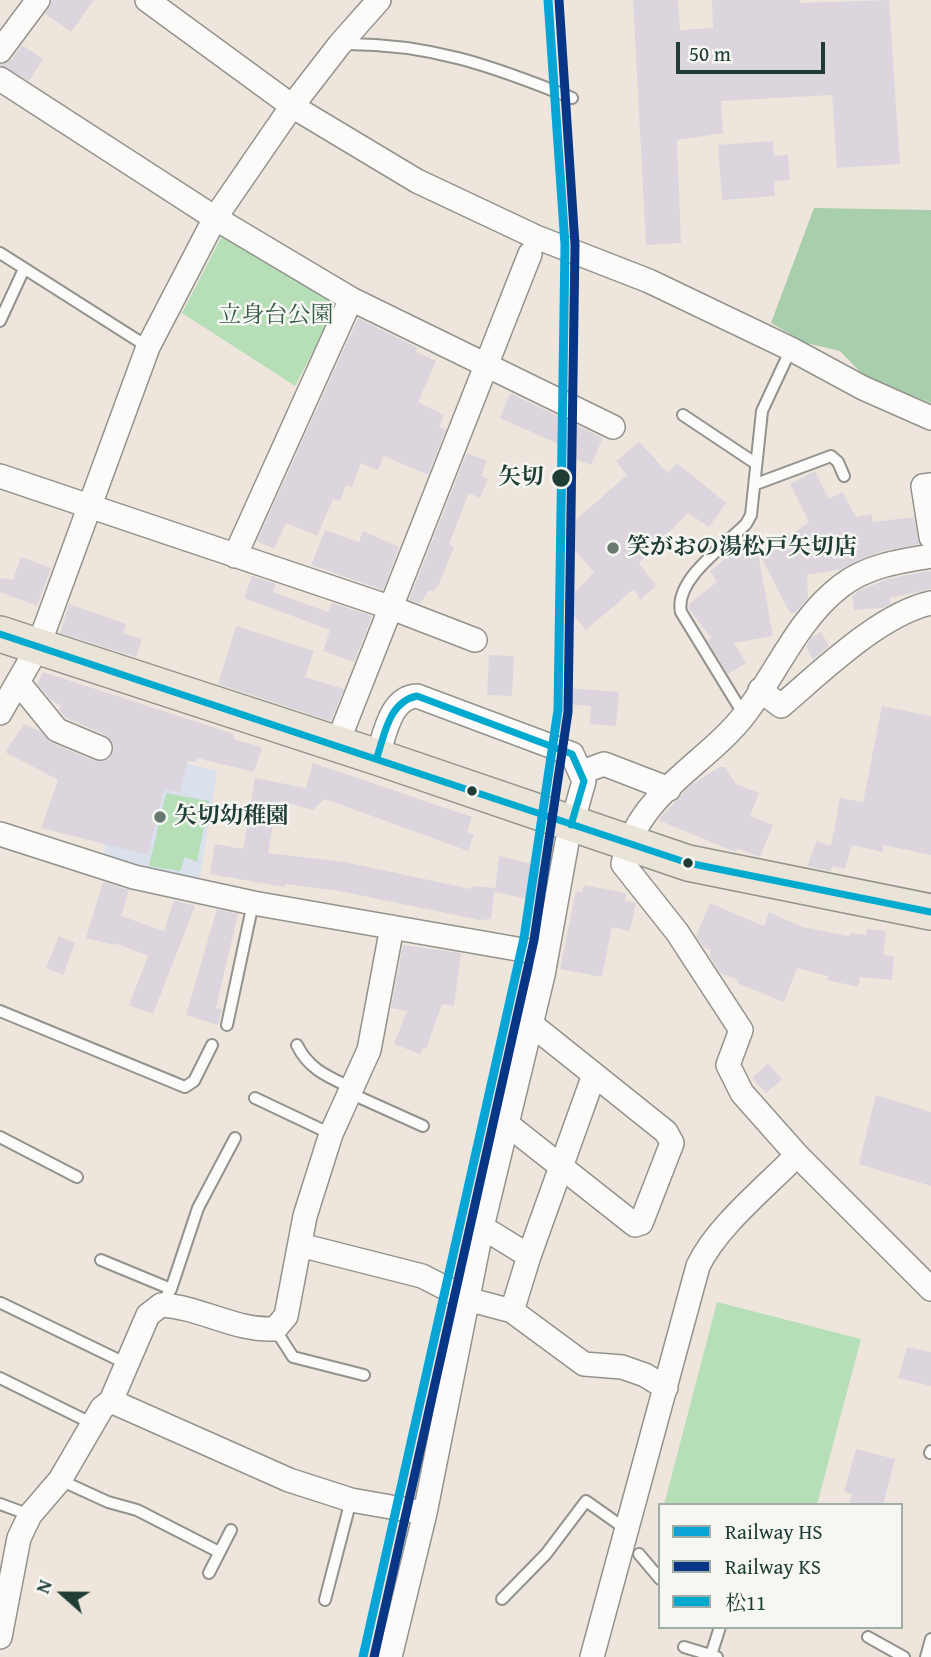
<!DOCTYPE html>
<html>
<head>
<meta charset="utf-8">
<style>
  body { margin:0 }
  #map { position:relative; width:931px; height:1657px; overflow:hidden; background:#eee6dd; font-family:"Gentium Book Plus","Noto Serif JP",serif }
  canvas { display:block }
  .legend { position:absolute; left:658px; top:1503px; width:245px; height:126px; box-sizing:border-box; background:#f6f6f2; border:2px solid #a0aca6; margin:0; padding:9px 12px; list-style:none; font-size:21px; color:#1f3d34 }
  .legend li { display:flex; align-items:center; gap:14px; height:35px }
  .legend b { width:35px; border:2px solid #a0aca6 }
  .north { position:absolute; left:28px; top:1559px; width:70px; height:70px; -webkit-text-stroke:5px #f6f6f2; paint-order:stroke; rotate:291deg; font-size:19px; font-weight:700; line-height:28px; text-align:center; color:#1f3d34 }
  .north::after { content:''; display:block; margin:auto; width:24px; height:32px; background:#1f3d34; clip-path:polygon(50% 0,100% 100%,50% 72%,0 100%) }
  .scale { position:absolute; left:676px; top:42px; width:149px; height:32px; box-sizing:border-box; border:4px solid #1f3d34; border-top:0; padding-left:9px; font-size:21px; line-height:24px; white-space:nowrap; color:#1f3d34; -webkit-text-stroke:5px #f6f6f2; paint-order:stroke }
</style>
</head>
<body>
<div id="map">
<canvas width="931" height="1657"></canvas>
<ul class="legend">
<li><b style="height:9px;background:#06a5d6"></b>Railway HS</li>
<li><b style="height:9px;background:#073686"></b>Railway KS</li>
<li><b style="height:9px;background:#00a9ce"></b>松11</li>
</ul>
<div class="north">N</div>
<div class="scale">50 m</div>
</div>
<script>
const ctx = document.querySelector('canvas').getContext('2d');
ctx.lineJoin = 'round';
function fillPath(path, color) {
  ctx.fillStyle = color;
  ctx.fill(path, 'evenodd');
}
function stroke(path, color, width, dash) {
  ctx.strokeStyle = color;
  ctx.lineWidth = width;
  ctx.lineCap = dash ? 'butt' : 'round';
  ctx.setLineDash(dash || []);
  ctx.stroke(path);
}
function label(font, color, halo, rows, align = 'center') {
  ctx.font = font + ' "Gentium Book Plus","Noto Serif JP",serif';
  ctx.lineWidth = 5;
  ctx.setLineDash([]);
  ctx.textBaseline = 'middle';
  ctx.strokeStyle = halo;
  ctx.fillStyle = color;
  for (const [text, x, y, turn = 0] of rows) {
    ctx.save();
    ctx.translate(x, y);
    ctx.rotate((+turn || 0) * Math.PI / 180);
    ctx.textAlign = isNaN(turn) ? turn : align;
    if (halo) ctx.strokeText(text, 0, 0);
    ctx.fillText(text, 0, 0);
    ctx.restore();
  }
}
fillPath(new Path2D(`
  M132 749 217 771 199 884 134 870 135 864 103 855 120 779Z`), '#dae0ec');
fillPath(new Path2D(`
  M224 232 342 296 295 386 182 313Z
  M166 793 209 801 197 862 185 857 180 871 149 866Z
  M717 1302 861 1339 817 1505H664Z`), '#b6dfb8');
fillPath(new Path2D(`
  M814 208 931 210V403L866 378 840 351 806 343 771 323Z`), '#a8ceab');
fillPath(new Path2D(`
  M52 0H94L71 32 45 14Z
  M633 0H678L680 30 713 28 712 0H800V3L889 0 900 164 837 168 832 95 721 101 723 133 677 140 681 243 646 245Z
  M22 45 43 59 29 81 0 65 11 60Z
  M773 141 774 156 788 155 790 180 774 181 775 196 722 200 718 145Z
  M358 318 418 348 416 352 436 361 418 402 444 415 439 427 446 430 428 475 384 456 378 470 361 463 352 487 346 485 340 501 333 499 317 536 286 523 274 549 257 541Z
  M510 393 603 438 591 465 560 453 563 446 500 418Z
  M639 442 668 473 677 463 726 503 709 527 688 513 639 563 656 586 640 600 634 589 586 630 564 604 594 572 560 534 627 475 616 461Z
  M467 453 487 461 481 476 488 479 480 498 469 493 449 544 454 547 438 586 433 592 429 590 420 604 409 600Z
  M815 471 829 499 842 492 856 517 872 514 873 522 914 517 919 544 879 552 842 569 807 575 808 598 795 613H790L761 557 809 522 790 484Z
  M325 530 359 542 363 531 399 547 383 590 311 565Z
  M756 542 773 636 734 643 746 663 728 674 707 640 711 638 689 609V604L717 582 710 571 743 545 746 549Z
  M21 557 51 568 37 606 0 592V578L13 580Z
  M928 571 931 572V589L890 598 891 604 882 608 854 610 852 596 858 591 888 579Z
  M252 576 276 584 273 592 328 612 332 603 372 616 354 662 323 651 330 630 244 598Z
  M69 604 126 624 123 633 142 639 136 657 60 633Z
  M236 626 314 651 305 677 344 689 331 721 218 684Z
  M821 632 829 646 813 660 806 646 812 637Z
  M489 655 514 656 512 696 487 695Z
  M43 672 234 734 233 739 262 747 254 772 197 758 196 762 188 761 180 793 164 789 148 855 41 828 58 780 5 752 24 724 40 731 52 743 95 761 109 759 114 747 106 735 66 718 59 710 61 705 52 701 37 684Z
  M566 688 619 692 616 726 590 724 591 706 565 704Z
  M882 706 931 716V855L883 845V852L852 845 845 869 832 866 831 871 807 866 817 841 831 846 840 798 863 802Z
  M313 763 472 817 467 832 474 834 468 851 325 799 313 810 281 801 280 804H277L268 853 345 862 471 889 472 886 495 888 491 919 480 920 339 891 285 884V887L210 874 215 844 243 849 255 778 306 788Z
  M719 767H725L736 784 759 793 750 816 773 825 760 857 737 848 735 852 658 820 690 786Z
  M499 856 548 868 541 902 495 892Z
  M103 882 129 890 121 916 164 931 174 900 195 906 153 1014 129 1005 148 956 115 943 114 945 86 938Z
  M584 885 626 893 625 901 636 903 630 931 612 927 602 977 560 969 576 891 582 893Z
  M710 903 764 926 769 912 802 927 849 936 850 933 866 935 867 929 886 931 883 955 894 956 892 980 860 977 858 987 827 980 828 976 797 968 784 1002 737 983 738 980 720 973 709 955 711 950 704 947 696 936Z
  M217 909 238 914 216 1008 222 1009 218 1025 186 1015Z
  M59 936 75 943 63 975 46 968Z
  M403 945 461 953 454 1006 442 1004 426 1049 423 1048 420 1054 394 1044 407 1011 391 1008Z
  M768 1063 782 1079 766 1093 752 1078Z
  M876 1095 931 1112V1186L859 1164Z
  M907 1347 931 1352V1386L898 1378Z
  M856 1449 895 1459 883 1505H849L852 1494 844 1492Z`), '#dcd5de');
const lane = new Path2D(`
  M342 44C429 43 493 66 572 98
  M0 253 148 347
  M0 321 24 269
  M683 415 755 463
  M756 484 831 456 838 462 844 476
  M744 715 681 612C674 580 724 546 746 524L751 515 762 411 791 349
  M0 1011 185 1087 194 1081 212 1045
  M227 1025 253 903
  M297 1045C309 1070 329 1077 354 1089
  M352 1094 423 1126
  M255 1098 331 1134
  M0 1137 77 1177
  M101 1260 171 1289
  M1 1303 125 1363
  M161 1305 171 1289 198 1208 235 1138
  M275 1329 293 1357 364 1375
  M0 1378 93 1424
  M930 1453 931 1451
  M60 1480 108 1502 137 1510 219 1552
  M0 1504 30 1515
  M639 1554 660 1579
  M209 1573 231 1530
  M502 1599 546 1554 586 1501 627 1530
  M325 1600 351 1500
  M868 1637 904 1657
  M684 1647 717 1657
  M711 1655 720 1627
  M926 1657 931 1639`);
const street = new Path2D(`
  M147 0 292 106 417 181 536 237 649 281 791 349 863 388 931 418
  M0 51 38 0
  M0 79 215 218 351 299 613 427
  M0 476 392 608 475 640
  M931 485 923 486 931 537
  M235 556 351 299
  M18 682 57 730 100 748
  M760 690 781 706C821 672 880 614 931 603
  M0 713 38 647 148 347 215 218 292 106 340 44 379 0
  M337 744 530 254
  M377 757C385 735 390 697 417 696L572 754 584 781 567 842 543 975 482 1227 425 1513 390 1657
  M582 772 604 764 669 789
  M0 834 134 877 253 903 546 954
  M627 844 623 864 677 932 741 1030 728 1065 742 1093 797 1155 931 1289
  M629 845C646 791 712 758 745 714 778 671 797 620 841 586 867 566 899 561 931 556
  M507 1124 635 1225 641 1223 672 1143 666 1132 531 1024
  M482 1227 529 1256
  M300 1245 422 1276 467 1299 512 1311 584 1364 622 1367 645 1375 666 1388
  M512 1311 529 1256 594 1075
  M111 1401 289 1480 351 1500 425 1513
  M0 1637 19 1538 30 1515 60 1480 102 1408 111 1401 148 1315 161 1305C201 1307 234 1331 275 1329L286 1316 305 1216 331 1134 369 1050 392 927
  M592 1657 698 1266C717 1226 766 1187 797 1155`);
const primary = new Path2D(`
  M0 634 377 757 688 863 931 912`);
stroke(lane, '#92938d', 14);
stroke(street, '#92938d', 26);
stroke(primary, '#92938d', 38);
stroke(lane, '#fcfbfa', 10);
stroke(street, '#fcfbfa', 23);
stroke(primary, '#eae3d7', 35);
stroke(new Path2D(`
  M0 634 688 863 931 912
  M377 757C385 733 389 702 417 696L572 754 584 781 571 825`), '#00a9ce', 7);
stroke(new Path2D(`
  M363 1657 524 938 558 710 565 245 548 0`), '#06a5d6', 9);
stroke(new Path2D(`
  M374 1657 534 940 568 712 575 245 559 0`), '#073686', 9);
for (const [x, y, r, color] of [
  [561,478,10,"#1f3d34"],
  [613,548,7,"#67786f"],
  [472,791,6,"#1f3d34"],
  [160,817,7,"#67786f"],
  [688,863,6,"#1f3d34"]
]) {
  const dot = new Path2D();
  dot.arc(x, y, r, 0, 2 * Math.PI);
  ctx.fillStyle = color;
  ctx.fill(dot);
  stroke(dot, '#f6f6f2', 2.5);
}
label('23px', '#345c48', '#f6f6f2', [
  ["立身台公園",276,316]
]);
label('bold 23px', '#1f3d34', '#f6f6f2', [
  ["矢切",544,478]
], 'right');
label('bold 23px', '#1f3d34', '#f6f6f2', [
  ["笑がおの湯松戸矢切店",627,548],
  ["矢切幼稚園",174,817]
], 'left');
</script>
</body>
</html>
